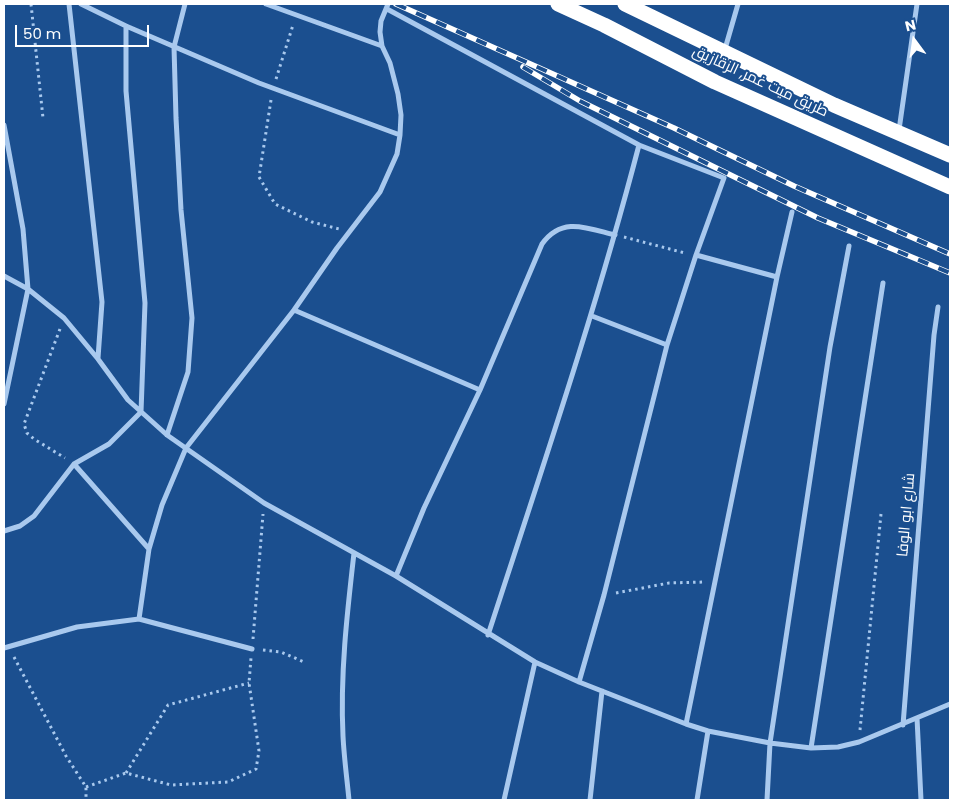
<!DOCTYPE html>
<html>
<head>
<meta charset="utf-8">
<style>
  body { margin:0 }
  #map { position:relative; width:954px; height:804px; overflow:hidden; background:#1b4f8f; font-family:Poppins,sans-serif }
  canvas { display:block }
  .frame { position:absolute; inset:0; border:5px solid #fff; pointer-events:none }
  .north { position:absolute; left:889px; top:15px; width:50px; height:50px; -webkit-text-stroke:4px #1b4f8f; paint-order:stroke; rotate:346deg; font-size:14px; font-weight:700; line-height:20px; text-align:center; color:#fff }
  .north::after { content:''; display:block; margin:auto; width:18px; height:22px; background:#fff; clip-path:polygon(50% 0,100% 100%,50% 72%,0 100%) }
  .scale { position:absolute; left:15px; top:25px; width:134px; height:22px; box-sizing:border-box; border:2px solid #fff; border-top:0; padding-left:6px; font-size:15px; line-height:18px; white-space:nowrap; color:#fff; -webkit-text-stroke:4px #1b4f8f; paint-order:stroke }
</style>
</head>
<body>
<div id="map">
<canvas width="954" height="804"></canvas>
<div class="frame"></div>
<div class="north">N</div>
<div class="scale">50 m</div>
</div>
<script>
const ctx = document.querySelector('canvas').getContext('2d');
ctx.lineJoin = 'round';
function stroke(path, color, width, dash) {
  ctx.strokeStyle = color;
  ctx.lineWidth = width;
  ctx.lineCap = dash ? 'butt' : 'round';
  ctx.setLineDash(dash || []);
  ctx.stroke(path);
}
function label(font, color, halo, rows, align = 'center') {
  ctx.font = font + ' Poppins,Cairo,sans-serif';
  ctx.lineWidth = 4;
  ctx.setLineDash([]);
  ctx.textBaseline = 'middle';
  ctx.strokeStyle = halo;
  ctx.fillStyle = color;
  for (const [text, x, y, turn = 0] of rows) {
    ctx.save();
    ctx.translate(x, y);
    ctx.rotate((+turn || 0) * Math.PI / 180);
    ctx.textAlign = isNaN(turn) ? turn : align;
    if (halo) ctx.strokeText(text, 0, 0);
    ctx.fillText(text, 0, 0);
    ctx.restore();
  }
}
stroke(new Path2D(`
  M31 4 43 118
  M276 79 293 25
  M271 100 259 177 275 204 312 222 339 229
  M624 237 685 253
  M60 329 24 424 27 433 34 439 65 458
  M616 593 669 583 704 582
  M253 639 263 514
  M263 650 281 652 304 662
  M14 657 66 756 86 787V800
  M860 730 881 514
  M126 773 168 705 249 683
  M86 787 126 773 171 785 228 782 256 769 259 751 249 683 251 658`), '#a9c9ee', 3, [2.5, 4]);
stroke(new Path2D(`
  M69 4 102 302 98 358
  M81 4 126 26
  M266 4 382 46
  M387 9 639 145
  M725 49 738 4
  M4 125 23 229 28 289 4 404
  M899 130 917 4
  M696 255 777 277
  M4 276 28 289 64 318 98 359 128 400 167 435 264 503 396 576 535 662 579 682 686 724 708 731 770 743 811 748 838 747 859 742 950 704
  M294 310 480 390
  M592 316 667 345
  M167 435 188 372 192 318 181 210 176 118 174 47 185 4
  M74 464 149 549 139 619 252 649
  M4 531 20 526 34 516 74 464 109 444 141 412 145 303 126 91V26L259 83 400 135
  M149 549 162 505 186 448 294 310 337 248 380 192 397 154 400 135 401 115 398 94 390 63 382 46 380 32 381 21 388 4
  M396 576 424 508 480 390 542 244C562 216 587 228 615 235
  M488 635C541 472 596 310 639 145L724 178 696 255 667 345 604 595 579 682
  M4 648 77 627 139 619
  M917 718 921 800
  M686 724 777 277 792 212
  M903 725 934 335 938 307
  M811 748 883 283
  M349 800C347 779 344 757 343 736 340 675 347 614 354 553
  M504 800 535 662
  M590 800 602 691
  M697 800 708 731
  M767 800 770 743 830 347 849 246`), '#a9c9ee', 5);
stroke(new Path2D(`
  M558 4 604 25 715 82 950 187
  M625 4 834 105 950 155`), '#fff', 15);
const rail = new Path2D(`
  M396 4 674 128 794 186 950 254
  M523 67 580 101 818 218 950 273`);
stroke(rail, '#fff', 5.5);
stroke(rail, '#1b4f8f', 4, [11]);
label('15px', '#fff', '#1b4f8f', [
  ["طريق ميت غمر, الزقازيق",760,82,25],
  ["شارع ابو الوفا",907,515,-85]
]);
</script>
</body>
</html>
